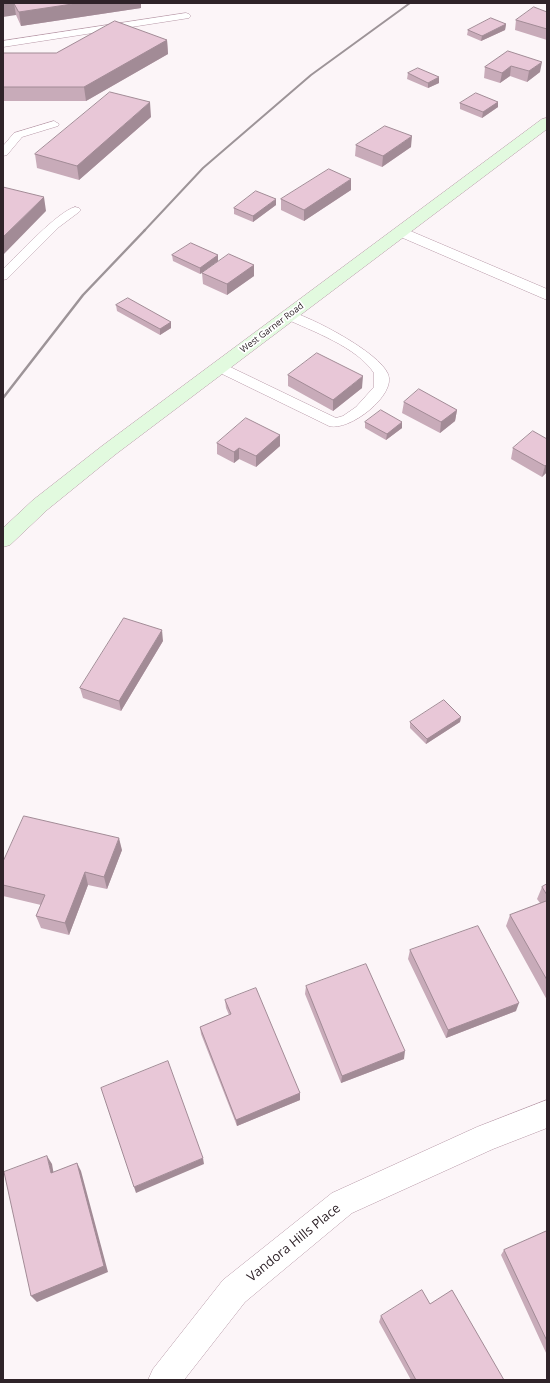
<!DOCTYPE html>
<html>
<head>
<meta charset="utf-8">
<style>
  body { margin:0 }
  #map { position:relative; width:550px; height:1383px; overflow:hidden; background:#fcf5f8; font-family:"Open Sans",sans-serif }
  canvas { display:block }
  .frame { position:absolute; inset:0; border:4px solid #2f2329; pointer-events:none }
</style>
</head>
<body>
<div id="map">
<canvas width="550" height="1383"></canvas>
<div class="frame"></div>
</div>
<script>
const ctx = document.querySelector('canvas').getContext('2d');
ctx.lineJoin = 'round';
function stroke(path, color, width, dash) {
  ctx.strokeStyle = color;
  ctx.lineWidth = width;
  ctx.lineCap = dash ? 'butt' : 'round';
  ctx.setLineDash(dash || []);
  ctx.stroke(path);
}
function fillPath(path, color) {
  ctx.fillStyle = color;
  ctx.fill(path, 'evenodd');
}
function label(font, color, halo, rows, align = 'center') {
  ctx.font = font + ' "Open Sans",sans-serif';
  ctx.lineWidth = 3.5;
  ctx.setLineDash([]);
  ctx.textBaseline = 'middle';
  ctx.strokeStyle = halo;
  ctx.fillStyle = color;
  for (const [text, x, y, turn = 0] of rows) {
    ctx.save();
    ctx.translate(x, y);
    ctx.rotate((+turn || 0) * Math.PI / 180);
    ctx.textAlign = isNaN(turn) ? turn : align;
    if (halo) ctx.strokeText(text, 0, 0);
    ctx.fillText(text, 0, 0);
    ctx.restore();
  }
}
const lane = new Path2D(`
  M186 13 189 14 191 16 189 18 3 47V41Z
  M54 121 59 124 58 126 22 137 7 155 3 156V146L14 133Z
  M75 207 79 208 81 210 79 212 59 227 7 279 3 280V269C18 255 58 211 75 207Z
  M289 311C311 317 379 352 388 374 397 395 349 432 329 426L214 370 212 367 214 364 219 363 224 364 336 418 343 416 356 407 374 387V373C357 347 312 331 284 318L283 315 284 312Z`);
const street = new Path2D(`
  M401 227 547 289V300L396 235 393 232 396 229Z
  M547 1100V1128L493 1149 352 1213 245 1302 184 1380H148L153 1369 223 1280 332 1193 477 1127Z`);
const secondary = new Path2D(`
  M547 118V129L116 454 47 510 10 545 3 547V528L33 500 102 446 542 119Z`);
stroke(lane, '#b798a7', 1);
stroke(street, '#b798a7', 1);
stroke(secondary, '#b798a7', 1);
fillPath(lane, '#fff');
fillPath(street, '#fff');
fillPath(secondary, '#e2fadf');
stroke(new Path2D(`
  M144 231 203 168 311 75 410 3`), '#9d9498', 2);
stroke(new Path2D(`
  M3 398 83 295 145 230`), '#9d9498', 2.5);
fillPath(new Path2D(`
  M3 3H141V8L21 26 16 15Z
  M547 12V40L515 30 516 20Z
  M506 24 505 30 481 41 467 35 468 30Z
  M167 40 168 54 86 101H3V53H56Z
  M508 51 540 72 527 82 510 76 500 83 484 78 485 67Z
  M408 73 439 83 428 88 407 79Z
  M498 102V107L482 118 460 109V103Z
  M151 117 79 180 37 168 35 154Z
  M356 145 411 147 382 167 355 156Z
  M351 190 304 221 281 210V199Z
  M276 205 253 222 234 214V208Z
  M172 255H218V261L200 274 173 261Z
  M254 265V276L227 295 203 284 202 273Z
  M116 305 171 322V328L160 335 117 311Z
  M288 375 362 388 333 411 288 386Z
  M404 402 457 410 455 421 440 433 402 413Z
  M365 422 402 428 386 440 365 428Z
  M280 435V446L256 467 239 459 234 463 217 454V443Z
  M547 439V472L542 477 511 459 513 448Z
  M163 641 121 711 83 698 80 688Z
  M461 717 460 722 426 744 410 728V722Z
  M122 850 107 889 88 885 69 935 41 928 36 916 41 905 3 896V862Z
  M547 884V1000L506 926 510 915 540 903 537 899 542 887Z
  M410 950 516 1011 446 1038 408 959Z
  M306 986 404 1059 341 1083 305 994Z
  M225 1000 300 1093V1100L237 1126 201 1034 200 1027 229 1015 226 1008Z
  M547 1231V1355L501 1255 504 1250Z
  M430 1304 504 1380H411L379 1322 381 1316Z`), '#c8abb9');
fillPath(new Path2D(`
  M3 3H14L16 15 3 17Z
  M79 3H141V8L21 26 19 12Z
  M506 24 505 30 481 41 482 36Z
  M167 40 168 54 86 101 84 87Z
  M542 62 540 72 527 82 529 71Z
  M511 66 510 76 500 83 502 73Z
  M439 77V83L428 88V83Z
  M150 102 151 117 79 180 77 166Z
  M498 102V107L482 118 483 112Z
  M412 136 411 147 382 167 383 156Z
  M351 179V190L304 221V210Z
  M44 197 46 211 3 255V237Z
  M276 199V205L253 222V216Z
  M218 255V261L200 274V268Z
  M254 265V276L227 295V284Z
  M171 322V328L160 335V329Z
  M363 376 362 388 333 411V400Z
  M457 410 455 421 440 433 441 422Z
  M402 422V428L386 440 387 434Z
  M280 435V446L256 467V456Z
  M239 448V459L234 463V452Z
  M547 464V472L542 477 545 466Z
  M162 630 163 641 121 711 119 701Z
  M461 717 460 722 426 744 427 739Z
  M119 838 122 850 107 889 104 877Z
  M85 872 88 885 69 935 65 923Z
  M519 1003 516 1011 446 1038 448 1030Z
  M405 1051 404 1059 341 1083 342 1076Z
  M300 1093V1100L237 1126 236 1120Z
  M47 1156 52 1164 55 1181 51 1173Z
  M203 1158 204 1164 136 1193 134 1187Z
  M77 1163 81 1171 108 1272 37 1302 31 1296Z`), '#a28b96');
const building = new Path2D(`
  M14 3H79L19 12Z
  M534 7 547 12V29L516 20Z
  M491 18 506 24 482 36 468 30Z
  M115 21 167 40 84 87H3V53H56Z
  M508 51 542 62 529 71 511 66 502 73 485 67Z
  M418 68 439 77 428 83 408 73Z
  M110 92 150 102 77 166 35 154Z
  M476 93 498 102 483 112 460 103Z
  M385 126 412 136 383 156 356 145Z
  M329 169 351 179 304 210 281 199Z
  M3 187 44 197 3 237Z
  M256 191 276 199 253 216 234 208Z
  M191 243 218 255 200 268 172 255Z
  M229 254 254 265 227 284 202 273Z
  M128 298 171 322 160 329 116 305Z
  M317 353 363 376 333 400 288 375Z
  M419 389 457 410 441 422 404 402Z
  M381 410 402 422 387 434 365 422Z
  M246 418 280 435 256 456 239 448 234 452 217 443Z
  M533 431 547 439V464L545 466 513 448Z
  M124 618 162 630 119 701 80 688Z
  M444 700 461 717 427 739 410 722Z
  M24 816 119 838 104 877 85 872 65 923 36 916 45 895 3 885V862Z
  M547 884V895L542 887Z
  M547 901V980L510 915Z
  M478 926 519 1003 448 1030 410 950Z
  M366 964 405 1051 342 1076 306 986Z
  M256 988 300 1093 236 1120 200 1027 231 1014 225 1000Z
  M168 1061 203 1158 134 1187 101 1088Z
  M47 1156 51 1173 77 1163 104 1266 31 1296 4 1172Z
  M547 1231V1341L504 1250Z
  M422 1290 430 1304 452 1290 504 1380H416L381 1316Z`);
fillPath(building, '#e8c7d7');
stroke(building, '#a28b96', 1);
label('9px', '#2f2329', '#fff', [
  ["West Garner Road",272,328,-37]
]);
label('13px', '#2f2329', '#fff', [
  ["Vandora Hills Place",294,1243,-39]
]);
</script>
</body>
</html>
